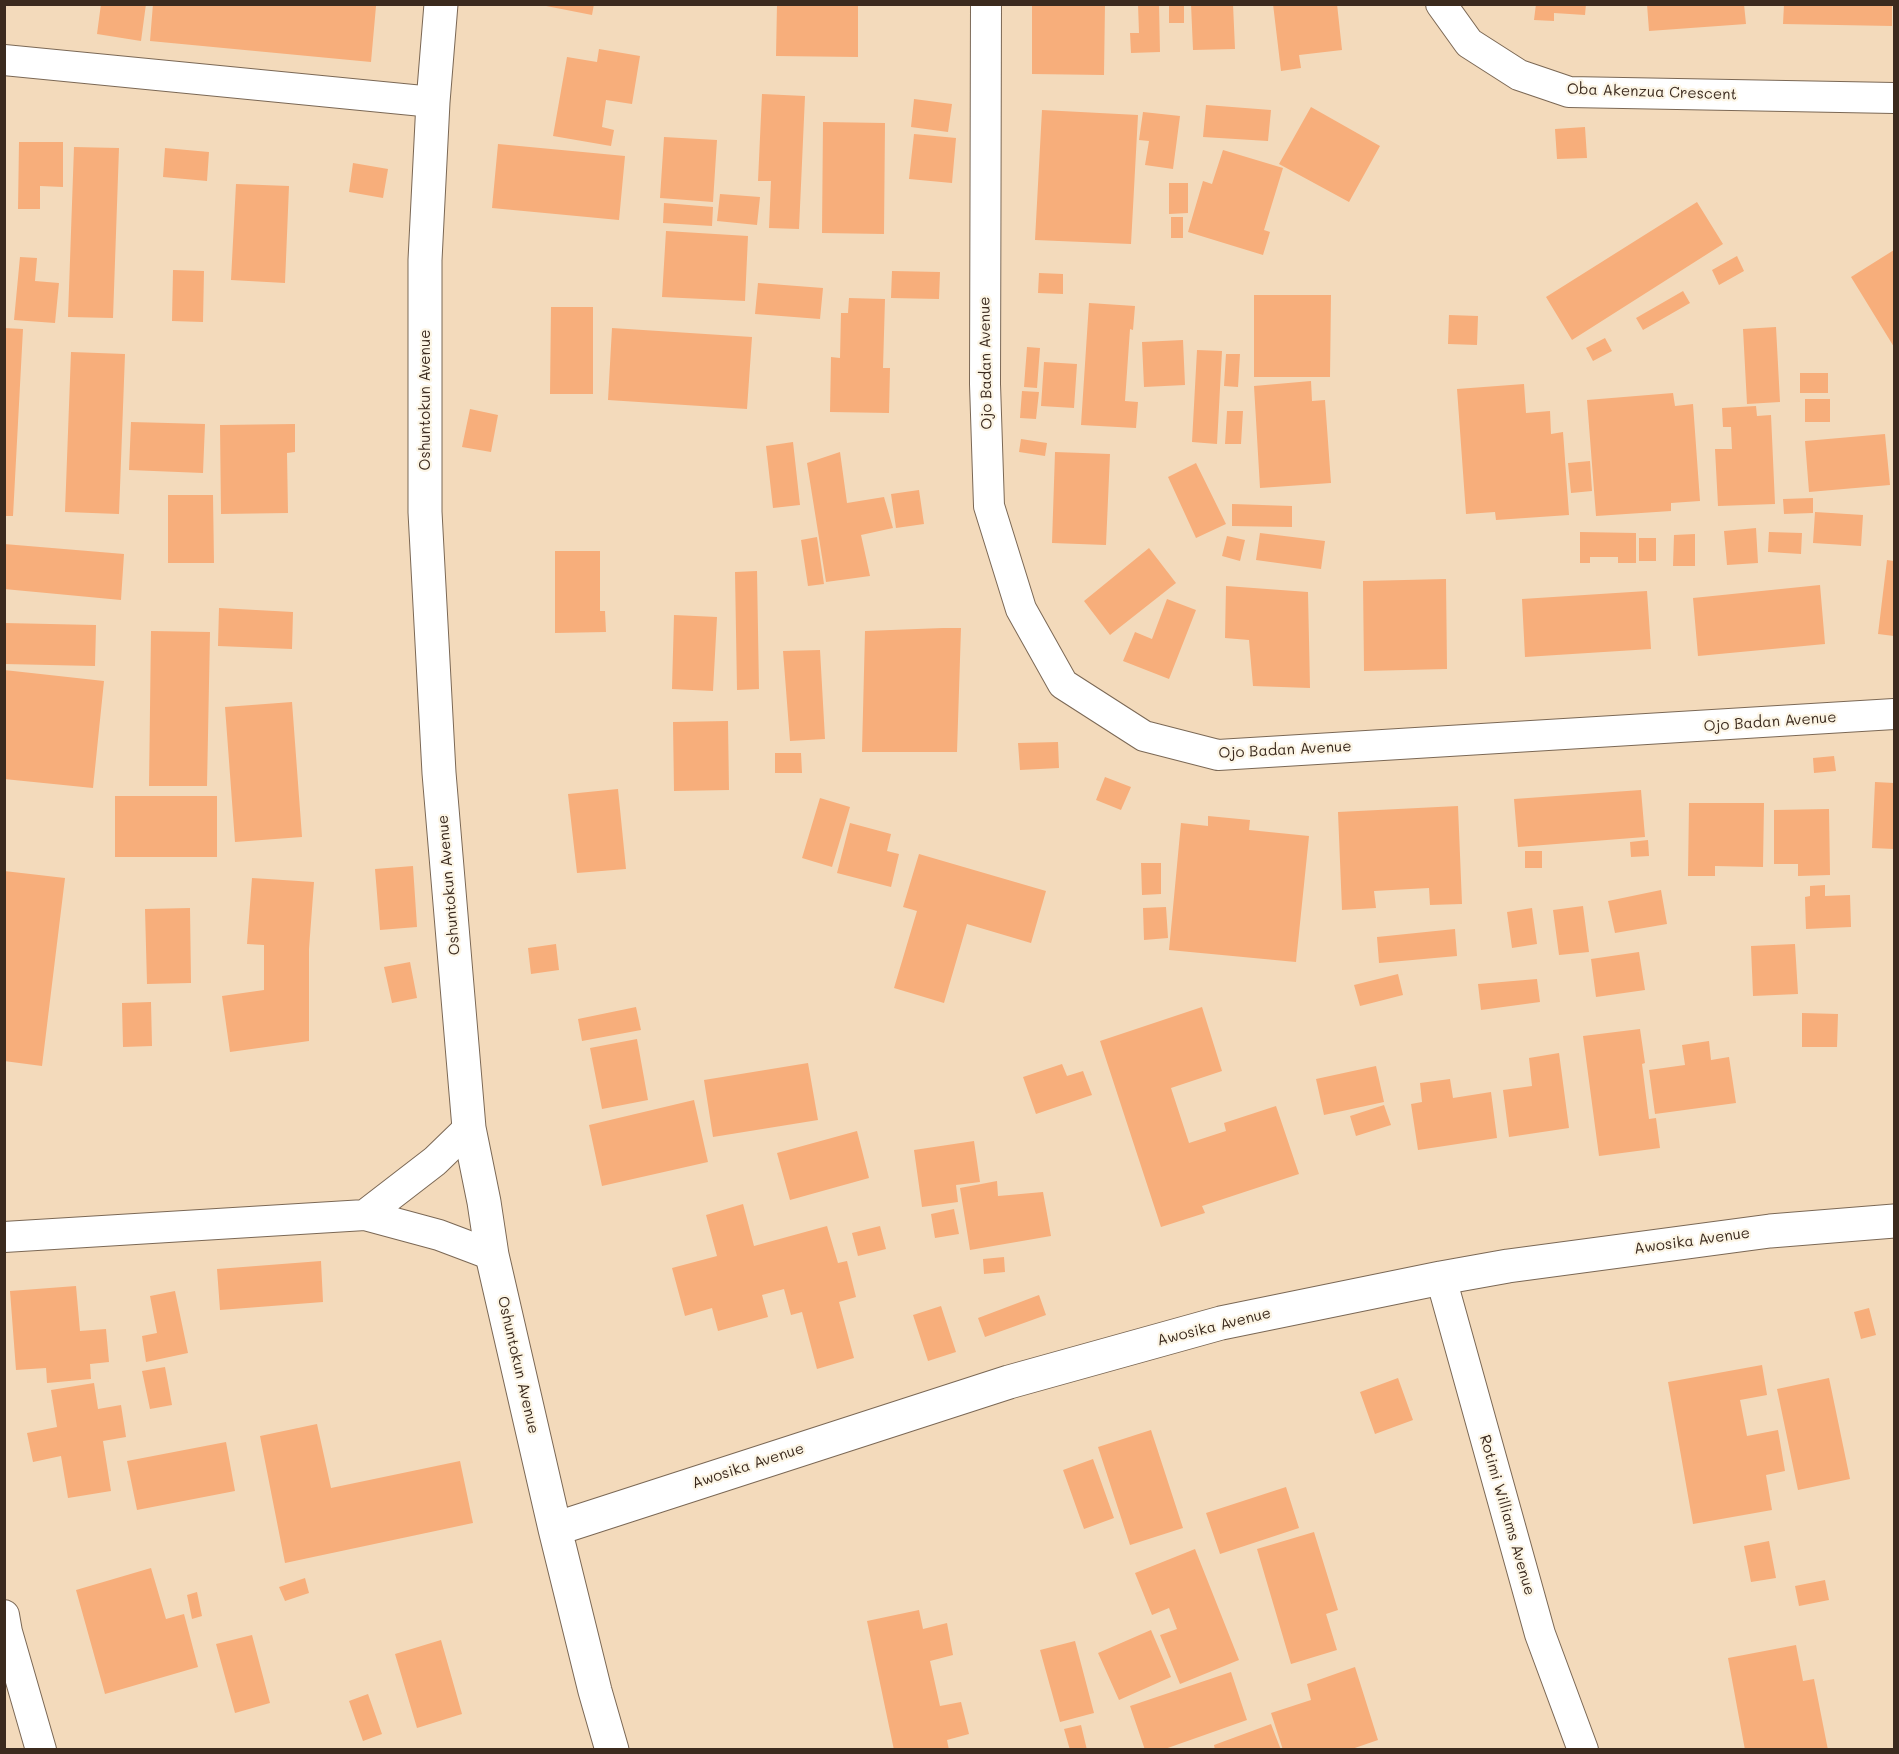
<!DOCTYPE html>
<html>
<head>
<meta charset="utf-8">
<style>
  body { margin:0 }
  #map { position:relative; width:1899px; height:1754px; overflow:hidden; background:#f3dabb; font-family:Mali,sans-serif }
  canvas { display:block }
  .frame { position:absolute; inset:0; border:6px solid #3b2a1e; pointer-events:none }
</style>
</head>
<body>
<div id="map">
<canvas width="1899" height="1754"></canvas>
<div class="frame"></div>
</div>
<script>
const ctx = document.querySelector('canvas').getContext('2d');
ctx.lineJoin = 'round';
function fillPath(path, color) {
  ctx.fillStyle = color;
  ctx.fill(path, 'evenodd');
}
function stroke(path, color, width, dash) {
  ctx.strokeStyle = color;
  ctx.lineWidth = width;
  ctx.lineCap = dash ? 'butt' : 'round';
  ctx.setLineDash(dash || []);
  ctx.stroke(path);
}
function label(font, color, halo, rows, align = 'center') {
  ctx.font = font + ' Mali,sans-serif';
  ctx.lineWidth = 4.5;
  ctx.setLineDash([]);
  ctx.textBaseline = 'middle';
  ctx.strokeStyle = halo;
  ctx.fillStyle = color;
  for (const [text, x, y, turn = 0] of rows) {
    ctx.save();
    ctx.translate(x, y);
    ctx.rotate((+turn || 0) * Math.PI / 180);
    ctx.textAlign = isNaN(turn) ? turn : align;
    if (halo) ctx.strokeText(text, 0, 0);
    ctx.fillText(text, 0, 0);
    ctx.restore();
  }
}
fillPath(new Path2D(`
  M101 4H146L141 41 97 34Z
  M153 4 376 6 371 62 150 41Z
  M536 4H594L592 15Z
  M777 4H858V57L776 56Z
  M1032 4H1105L1104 75 1032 74Z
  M1138 4H1159L1160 52 1131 53 1130 33H1139Z
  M1169 4H1184V23H1169Z
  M1191 4H1233L1235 49 1193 50Z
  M1273 4H1337L1342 50 1299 55 1301 68 1281 71Z
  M1536 4H1586L1585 15 1554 13V21L1534 20Z
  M1647 4H1744L1746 24 1649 31Z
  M1784 4H1892V26L1783 24Z
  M599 49 640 56 632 104 606 100 602 127 614 130 611 146 553 136 567 57 597 62Z
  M762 94 805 96 799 229 769 228 771 181H758Z
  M914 99 952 104 948 132 911 127Z
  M1206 105 1271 110 1268 141 1203 137Z
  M1311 107 1380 146 1349 202 1279 164Z
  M1042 110 1138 115 1131 244 1035 240Z
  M1143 112 1180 116 1173 169 1145 165 1149 141 1139 140Z
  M823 122 885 123 884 234 822 233Z
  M1585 127 1587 158 1557 159 1555 129Z
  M914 134 956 138 952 183 909 179Z
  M664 137 717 140 713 202 660 198Z
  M19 142H63V187L40 186V209H18Z
  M498 144 625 156 619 220 492 208Z
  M74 147 119 148 113 318 68 317Z
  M165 148 209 152 207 181 163 177Z
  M1223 150 1283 168 1264 230 1270 232 1263 255 1188 232 1203 181 1212 184Z
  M353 163 388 169 383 198 349 192Z
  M1169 183H1188V213L1169 214Z
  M236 184 289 186 285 283 231 280Z
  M720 194 760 197 757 225 717 221Z
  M1697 202 1723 244 1572 340 1546 297Z
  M664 203 713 207 712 226 663 223Z
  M1171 217H1183V238H1171Z
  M666 231 748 236 745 301 662 297Z
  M1894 250V347L1851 277Z
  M1737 256 1744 271 1719 285 1712 270Z
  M20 257 37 258 35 281 59 283 55 323 14 320Z
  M173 270 204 271 203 322 172 321Z
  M892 271 940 272 939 299 891 298Z
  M1039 273 1063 274V294L1038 293Z
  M758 283 823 288 820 319 755 314Z
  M1683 291 1690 303 1643 330 1636 318Z
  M1254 295H1331L1330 377H1254Z
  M849 298 885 299 883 368H890L889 413 830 412 831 357 840 358 841 313H848Z
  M1089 303 1135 306 1133 330 1130 329 1125 401 1138 402 1136 428 1081 425Z
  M551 307H593V394H550Z
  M1449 315 1478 316 1477 345 1448 344Z
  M1776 327 1780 402 1747 404 1743 329Z
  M4 328 23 329 13 516H4Z
  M612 328 752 337 747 409 608 400Z
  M1605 338 1612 351 1593 361 1586 348Z
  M1183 340 1185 385 1144 387 1142 342Z
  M1027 347 1040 348 1037 388 1024 387Z
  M1197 350 1222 351 1217 444 1192 442Z
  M71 352 125 354 119 514 65 512Z
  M1226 354H1240L1238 387 1224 386Z
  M1044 362 1077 364 1074 408 1041 406Z
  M1800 373H1828V393H1800Z
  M1311 381 1312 401 1325 400 1331 483 1260 488 1254 386Z
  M1524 384 1526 413 1550 411 1551 434 1563 432 1569 515 1496 520 1495 512 1466 514 1457 389Z
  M1022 391 1039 392 1036 419 1020 418Z
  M1673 393 1675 406 1693 404 1700 501 1671 503V511L1596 516 1587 400Z
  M1805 399H1830V422H1805Z
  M1756 406 1757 416 1771 415 1775 504 1718 506 1715 449H1732L1731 427H1723L1722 408Z
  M470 409 498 415 491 452 462 447Z
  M1227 411H1243L1241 444H1225Z
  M131 422 205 424 203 473 129 470Z
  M295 424V452L287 453 288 513 221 514 220 425Z
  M1885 434 1890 485 1809 492 1805 441Z
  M1021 439 1047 443 1045 456 1019 452Z
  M793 442 800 505 773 508 766 446Z
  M840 452 847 503 884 497 893 528 861 535 870 576 826 582 807 463Z
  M1055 452 1110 454 1106 545 1052 543Z
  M1590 461 1592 491 1571 493 1568 463Z
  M1196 463 1226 524 1196 538 1168 477Z
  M919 490 924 524 896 528 891 494Z
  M168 495H213L214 563H168Z
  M1813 498V513L1784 514 1783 499Z
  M1232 504 1292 506V527L1232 526Z
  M1815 512 1863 515 1861 546 1813 543Z
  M1756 528 1758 563 1727 565 1724 531Z
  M1580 532 1636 533V563H1618V557H1590V563H1580Z
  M1769 532 1802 533 1801 554 1768 552Z
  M1260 533 1325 541 1321 569 1256 560Z
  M1695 534V566H1673L1674 535Z
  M1227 536 1245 540 1240 561 1222 556Z
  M817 537 824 584 808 586 801 540Z
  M1639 538H1656V561H1639Z
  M4 544 124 554 121 600 4 589Z
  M1149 548 1176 583 1110 635 1084 601Z
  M555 551H600V611H605L606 632 555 633Z
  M1887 560 1894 561V636L1878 634Z
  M757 571 759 689 737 690 735 572Z
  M1446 579 1447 669 1364 671 1363 581Z
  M1820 585 1825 644 1698 656 1693 598Z
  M1226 586 1308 592 1310 688 1253 686 1249 640 1225 638Z
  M1647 591 1651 649 1525 657 1522 599Z
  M1167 599 1196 610 1169 679 1123 661 1135 632 1152 639Z
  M219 608 293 612 292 649 218 646Z
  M674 615 717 617 713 691 672 689Z
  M4 623 96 625 95 666 4 664Z
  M943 628H961L957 752H862L865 631Z
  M151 631 210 632 207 786H149Z
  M820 650 825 739 790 741 783 651Z
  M4 670 104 681 93 788 4 779Z
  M292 702 302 837 235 842 225 707Z
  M728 721 729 790 674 791 673 722Z
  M1058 742 1059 768 1020 770 1018 743Z
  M775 753H801L802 773H775Z
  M1834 756 1836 771 1814 773 1813 758Z
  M1105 777 1131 787 1121 810 1096 800Z
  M1875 782 1894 783V849L1872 848Z
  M618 789 626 869 577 873 568 794Z
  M1641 790 1645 837 1518 847 1514 799Z
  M115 796H217V857H115Z
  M820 798 850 807 832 867 802 858Z
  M1689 803H1764L1763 867 1715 866V876H1688Z
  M1458 806 1462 904 1430 905 1429 888 1374 891 1376 908 1342 910 1338 812Z
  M1829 809 1830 875 1798 876V864H1774V810Z
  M1208 816 1250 820 1249 830 1309 836 1296 962 1169 950 1181 823 1208 826Z
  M850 823 891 834 887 851 899 854 891 887 837 873Z
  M1648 840 1649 856 1631 857 1630 842Z
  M1525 851H1542V868H1525Z
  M919 854 1046 891 1031 943 967 924 944 1003 894 988 917 911 903 907Z
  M1141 863H1161V894L1142 895Z
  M413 866 417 927 380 930 375 869Z
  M4 871 65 878 42 1066 4 1061Z
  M252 878 314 882 309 949V1041L230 1052 222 996 264 990V945L247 944Z
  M1825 885V896L1850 895 1851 927 1806 929 1805 897 1810 896V886Z
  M1661 890 1667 924 1615 933 1608 901Z
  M1583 906 1589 952 1559 955 1553 910Z
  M1166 907 1168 938 1144 940 1143 908Z
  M190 908 191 983 147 984 145 909Z
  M1532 908 1537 944 1512 948 1507 912Z
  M1455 929 1457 956 1379 963 1377 937Z
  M556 944 559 970 531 974 528 948Z
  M1795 944 1798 994 1753 996 1751 946Z
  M1639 952 1645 990 1596 997 1591 959Z
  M410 962 417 998 392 1003 384 967Z
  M1398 974 1403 995 1360 1006 1354 985Z
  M1537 979 1540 1002 1481 1010 1478 984Z
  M151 1002 152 1046 123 1047 122 1003Z
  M636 1007 641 1030 582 1041 578 1019Z
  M1202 1007 1222 1071 1171 1088 1189 1143 1226 1131 1224 1123 1276 1106 1299 1174 1202 1206 1205 1213 1161 1227 1100 1041Z
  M1802 1013 1838 1014 1837 1047H1802Z
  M1640 1029 1645 1063 1642 1064 1649 1119 1656 1118 1660 1148 1599 1156 1583 1036Z
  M637 1039 648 1100 602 1109 590 1048Z
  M1709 1041 1711 1060 1729 1057 1736 1103 1655 1114 1649 1070 1685 1065 1682 1045Z
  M1559 1053 1569 1128 1509 1137 1503 1090 1532 1086 1529 1058Z
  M808 1063 818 1120 713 1137 704 1080Z
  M1062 1064 1067 1076 1083 1071 1092 1095 1036 1114 1023 1077Z
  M1376 1066 1384 1102 1324 1115 1316 1079Z
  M1450 1079 1453 1098 1491 1092 1497 1138 1418 1150 1411 1104 1422 1102 1420 1083Z
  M694 1100 708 1162 602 1186 589 1125Z
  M1384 1105 1391 1125 1356 1136 1350 1116Z
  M857 1131 869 1178 790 1200 777 1153Z
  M974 1141 980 1182 956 1185 958 1202 922 1207 914 1150Z
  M997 1181 998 1196 1043 1192 1051 1236 970 1250 960 1188Z
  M743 1204 754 1246 827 1226 838 1263 847 1261 856 1297 839 1302 854 1358 817 1369 802 1312 791 1315 784 1289 762 1295 768 1317 718 1331 712 1308 685 1316 672 1268 717 1256 706 1215Z
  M954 1209 959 1234 935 1238 931 1214Z
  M880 1226 886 1249 858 1256 852 1233Z
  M1004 1257 1005 1272 984 1274 983 1259Z
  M321 1261 323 1302 220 1310 217 1269Z
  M76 1286 80 1331 106 1329 109 1362 90 1364 91 1379 47 1383 46 1368 16 1370 10 1291Z
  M175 1291 188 1353 146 1362 142 1336 157 1333 150 1296Z
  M1039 1295 1046 1315 985 1337 978 1318Z
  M941 1306 956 1352 928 1361 913 1315Z
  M1869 1308 1876 1335 1861 1339 1854 1312Z
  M1762 1365 1767 1395 1740 1400 1747 1436 1778 1430 1785 1471 1766 1475 1772 1510 1693 1524 1668 1382Z
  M165 1367 172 1405 150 1409 142 1371Z
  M1398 1378 1413 1420 1375 1434 1360 1392Z
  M1829 1378 1850 1479 1798 1490 1777 1389Z
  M94 1383 98 1409 121 1405 126 1437 103 1441 111 1491 68 1498 61 1456 33 1462 27 1433 57 1427 51 1390Z
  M317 1424 331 1488 460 1461 473 1523 285 1563 260 1436Z
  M1151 1430 1183 1528 1130 1545 1098 1447Z
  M226 1442 235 1491 137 1510 127 1461Z
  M1093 1459 1114 1518 1084 1529 1063 1470Z
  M1286 1487 1299 1528 1220 1554 1206 1513Z
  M1314 1532 1338 1610 1326 1614 1337 1650 1291 1664 1257 1549Z
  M1769 1541 1776 1578 1751 1582 1744 1546Z
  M1195 1549 1239 1660 1180 1684 1160 1635 1177 1629 1169 1608 1152 1615 1135 1573Z
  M151 1568 166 1619 184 1614 198 1667 105 1694 76 1590Z
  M305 1578 309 1593 285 1601 279 1587Z
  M1825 1580 1829 1600 1799 1606 1795 1586Z
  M197 1592 202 1616 192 1619 187 1595Z
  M919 1610 923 1629 947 1623 953 1655 930 1661 940 1706 961 1702 969 1734 947 1740 949 1750H894L867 1621Z
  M1151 1630 1171 1677 1119 1700 1098 1653Z
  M252 1635 270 1703 235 1713 216 1644Z
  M441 1640 462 1714 417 1728 395 1654Z
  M1075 1641 1094 1713 1060 1722 1040 1650Z
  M1796 1645 1803 1681 1814 1679 1828 1750H1745L1728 1658Z
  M1355 1667 1378 1740 1349 1750H1283L1271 1713 1311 1700 1307 1684Z
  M1231 1672 1247 1720 1162 1750H1145L1130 1706Z
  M368 1694 382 1734 363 1741 349 1701Z
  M1271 1724 1281 1750H1215L1214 1745Z
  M1081 1725 1087 1750H1070L1064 1729Z`), '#f7ae7b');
const street = new Path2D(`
  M986 4 985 384 989 506 1021 609 1063 684 1144 736 1218 755 1894 714
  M1441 4 1469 43 1519 75 1569 92 1894 98
  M4 60 433 102
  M365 1215 435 1161 469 1128
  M4 1237 365 1215 439 1235 492 1255
  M1441 1278 1540 1634 1583 1750
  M4 1615 7 1632 41 1750`);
const secondary = new Path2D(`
  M441 4 433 102 425 260V512L439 773 469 1128 484 1202 492 1255 555 1529 595 1691 612 1750
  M555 1529 1009 1382 1221 1323 1441 1278 1508 1266 1770 1231 1894 1221`);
stroke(street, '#7b6855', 32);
stroke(secondary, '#7b6855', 35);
stroke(street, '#fff', 30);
stroke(secondary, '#fff', 33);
label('15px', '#3b2a1e', '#fcf5e5', [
  ["Oba Akenzua Crescent",1652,92,2],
  ["Ojo Badan Avenue",986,363,-91],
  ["Oshuntokun Avenue",425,400,-90],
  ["Ojo Badan Avenue",1770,722,-4],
  ["Ojo Badan Avenue",1285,750,-3],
  ["Oshuntokun Avenue",449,885,-95],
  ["Awosika Avenue",1692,1241,-8],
  ["Awosika Avenue",1214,1327,-14],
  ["Oshuntokun Avenue",518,1365,77],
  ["Awosika Avenue",748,1466,-18],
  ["Rotimi Williams Avenue",1507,1515,74]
]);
</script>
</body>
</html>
